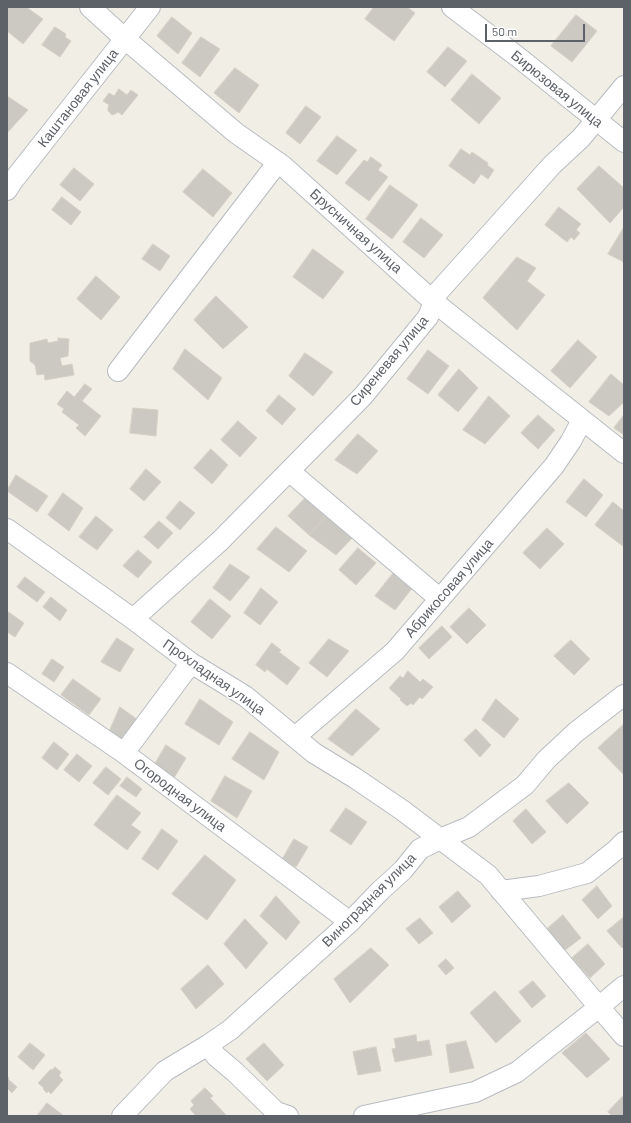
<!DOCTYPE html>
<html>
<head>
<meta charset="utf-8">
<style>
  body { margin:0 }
  #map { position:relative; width:631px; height:1123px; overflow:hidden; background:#f1eee6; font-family:Barlow,sans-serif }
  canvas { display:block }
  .frame { position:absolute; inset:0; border:8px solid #5d6268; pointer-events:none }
  .scale { position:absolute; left:485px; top:24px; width:100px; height:18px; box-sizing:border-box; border:2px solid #5d6268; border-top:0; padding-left:5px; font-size:12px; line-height:14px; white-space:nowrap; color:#5d6268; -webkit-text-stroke:3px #fff; paint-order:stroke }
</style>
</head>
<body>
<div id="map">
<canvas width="631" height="1123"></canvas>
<div class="frame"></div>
<div class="scale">50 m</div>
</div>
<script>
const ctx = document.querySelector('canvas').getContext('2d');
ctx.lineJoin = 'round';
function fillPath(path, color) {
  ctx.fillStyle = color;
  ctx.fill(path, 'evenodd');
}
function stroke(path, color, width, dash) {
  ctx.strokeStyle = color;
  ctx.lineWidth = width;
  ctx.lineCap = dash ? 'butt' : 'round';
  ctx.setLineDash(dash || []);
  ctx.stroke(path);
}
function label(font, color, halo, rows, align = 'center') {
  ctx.font = font + ' Barlow,sans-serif';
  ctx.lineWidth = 3.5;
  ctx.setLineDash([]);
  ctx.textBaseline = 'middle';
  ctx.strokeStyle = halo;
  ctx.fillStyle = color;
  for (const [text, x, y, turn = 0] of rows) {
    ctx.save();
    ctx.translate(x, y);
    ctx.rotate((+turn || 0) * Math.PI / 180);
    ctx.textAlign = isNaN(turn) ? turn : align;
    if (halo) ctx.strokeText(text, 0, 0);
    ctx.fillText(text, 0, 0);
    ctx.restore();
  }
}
const building = new Path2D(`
  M7 7H26L43 19 23 44 7 31Z
  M374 7H407L415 13 394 41 365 19Z
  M576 15 597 31 572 62 551 46Z
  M172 17 192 33 178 54 157 36Z
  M55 27 66 34 65 37 71 41 60 57 42 45Z
  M201 37 220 49 200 77 182 63Z
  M448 47 467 61 445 87 427 72Z
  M235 68 259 85 239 113 214 93Z
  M472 74 501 98 479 124 451 100Z
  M119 89 127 95 131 90 138 95 122 115 118 112 115 114 112 115 108 111V108L109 105 103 101 109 93 114 96Z
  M7 96 28 110 7 133Z
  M306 106 321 117 300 144 286 133Z
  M337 136 357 150 337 175 317 161Z
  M461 149 470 155 472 152 488 163 487 165 494 170 488 179 481 174 474 184 449 166Z
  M371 157 382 165 378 170 388 177 369 201 345 183 364 160 367 162Z
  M599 166 624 188V207L610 223 577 189Z
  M74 168 94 184 80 201 60 185Z
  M203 169 232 193 213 217 183 192Z
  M390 185 418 205 392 239 366 219Z
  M62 197 81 212 71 225 52 210Z
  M559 207 581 224 576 230 580 233 574 240 571 237 567 242 545 225Z
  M421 218 443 235 424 258 403 242Z
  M624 227V262L608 254Z
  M153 244 170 256 160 271 142 259Z
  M313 249 344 272 323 299 293 277Z
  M517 257 536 268 527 281 545 295 517 330 483 298Z
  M96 276 120 297 101 320 77 299Z
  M216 296 248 327 223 349 194 320Z
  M58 338 69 339 68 356 60 358 62 366 72 364 74 375 45 380 44 374 37 375 35 365 30 361V343L47 339 48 343 58 341Z
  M578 340 597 357 570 388 551 371Z
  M185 349 222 378 208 400 173 369Z
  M428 350 449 366 428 394 407 379Z
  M305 353 333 372 313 396 289 376Z
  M459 369 478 388 458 412 438 395Z
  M611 374 624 385V402L609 416 589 402Z
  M85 384 92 389 82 401 101 416 85 436 76 428 79 425 62 412 64 409 57 404 67 391 74 397Z
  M279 395 296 409 282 425 266 411Z
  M489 396 510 416 485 444 463 430Z
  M133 408 158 410 156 436 130 433Z
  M538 415 555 430 538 449 521 433Z
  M624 415V435L614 428Z
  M238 421 257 438 240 457 221 440Z
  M358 434 378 451 357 474 335 460Z
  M211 449 228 465 212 484 194 468Z
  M146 469 161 482 144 501 130 489Z
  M16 475 48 496 37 512 7 491Z
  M584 479 603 495 586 517 566 502Z
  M63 493 83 508 69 531 48 515Z
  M309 494 330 513 309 535 288 516Z
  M180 501 195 513 180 530 166 518Z
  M613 502 624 511V547L595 525Z
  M330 513 355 535 336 555 309 535Z
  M96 516 113 530 97 550 79 537Z
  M159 521 173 533 158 549 144 537Z
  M276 527 307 551 289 572 257 549Z
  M547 528 564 544 540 569 523 553Z
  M358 548 376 563 356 585 339 570Z
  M138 550 152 562 138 578 123 566Z
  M230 564 250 577 230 601 213 588Z
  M395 571 414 586 395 610 375 596Z
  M25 577 45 592 37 602 17 587Z
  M261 588 278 602 260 625 244 613Z
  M51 597 67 610 60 621 43 607Z
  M210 599 231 616 212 639 191 622Z
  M469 608 486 625 467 644 450 627Z
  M7 611 24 623 15 637 7 632Z
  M442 626 452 637 429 659 419 648Z
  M117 638 134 649 120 672 101 662Z
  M329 639 349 651 327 677 309 663Z
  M571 640 590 659 574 675 554 656Z
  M272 643 281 650 279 652 300 668 287 685 267 669 265 672 256 665Z
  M52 659 64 667 54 682 42 674Z
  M408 671 420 682 423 679 433 687 422 699 420 697 413 705 411 703 407 706 400 700 401 699 389 688 400 676 403 678Z
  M73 679 101 699 89 715 61 695Z
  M200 699 233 722 219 745 185 724Z
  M496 699 519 719 504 738 482 720Z
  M120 707 142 723 126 745 110 730Z
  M356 709 380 729 352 756 328 739Z
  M624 724V775L598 748Z
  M476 729 491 745 480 757 464 740Z
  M250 732 279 752 264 780 232 759Z
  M54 742 69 754 57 770 42 758Z
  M166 745 186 758 174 778 155 764Z
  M77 754 92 766 79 782 64 770Z
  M106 767 121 779 108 795 93 783Z
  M225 776 252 791 237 818 211 801Z
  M127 777 142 789 136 797 120 786Z
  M569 783 589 803 567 824 546 801Z
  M117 795 141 813 131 825 141 832 127 850 94 825Z
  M346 808 367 822 351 845 330 831Z
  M526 809 546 832 532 844 513 821Z
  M162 829 178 841 158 870 142 859Z
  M294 839 308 847 296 867 282 860Z
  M205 855 236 880 207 920 172 894Z
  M597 886 612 906 598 919 582 900Z
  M458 891 471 906 452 923 439 907Z
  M276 896 300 922 286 940 260 916Z
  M563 915 581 938 564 951 547 929Z
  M624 917V946L622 948 607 931Z
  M420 918 433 933 419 944 406 929Z
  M245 919 268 943 246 969 224 944Z
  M588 944 605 964 590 978 572 958Z
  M371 948 389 965 350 1003 334 979Z
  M446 959 454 968 446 975 438 966Z
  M208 965 224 984 196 1009 181 989Z
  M533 981 546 996 532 1008 519 992Z
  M495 991 521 1021 496 1043 470 1013Z
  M586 1033 610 1059 587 1078 562 1053Z
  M416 1035 417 1042 429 1040 432 1055 395 1062 392 1049 396 1048 394 1039Z
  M466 1041 474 1068 450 1073 446 1045Z
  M30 1043 45 1055 33 1070 18 1057Z
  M264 1043 284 1065 267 1081 246 1059Z
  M376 1047 381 1071 358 1075 353 1052Z
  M55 1067 61 1072 59 1076 63 1080 51 1094 48 1091 47 1093 43 1089 44 1088 38 1083 51 1069 52 1070Z
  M7 1076 9 1078 8 1079 17 1087 12 1093 8 1089 7 1090Z
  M205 1088 213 1096 210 1098 227 1116H196L190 1109 194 1105 191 1101Z
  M624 1095V1116H612L608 1112Z
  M47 1103 64 1116H37Z`);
fillPath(building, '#ccc9c3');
stroke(building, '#d6d0c4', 1);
const minor = new Path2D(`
  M90 7 124 38 236 133 283 166 434 302 624 453
  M452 7 518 57 624 142
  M7 190 12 182 150 7
  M118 371 278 162
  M289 471 440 599
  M7 529 133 619 191 663 245 696 314 753 355 778 402 810 488 875 599 1007 624 1036
  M133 619 220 541 363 396 428 317 438 292 552 165 581 138 624 86
  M7 673 124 753 350 922
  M295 737 395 651 554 466 571 441 582 420
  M124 753 191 663
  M501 891 539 886 587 873 616 850 624 842
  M208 1045 216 1056 235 1072 276 1112 288 1116
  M122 1116 165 1071 208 1045 230 1030 350 922 380 891 403 870 420 849 440 839 469 827 525 785 546 760 576 732 624 695
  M364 1116 475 1092 517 1072 599 1007 624 986`);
stroke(minor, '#b8bcc1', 22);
stroke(minor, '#fff', 20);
label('14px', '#5d6268', '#fff', [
  ["Бирюзовая улица",557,89,39],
  ["Каштановая улица",78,98,-52],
  ["Брусничная улица",356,231,42],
  ["Сиреневая улица",389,361,-50],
  ["Абрикосовая улица",449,588,-49],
  ["Прохладная улица",214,677,35],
  ["Огородная улица",180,795,37],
  ["Виноградная улица",369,900,-45]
]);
</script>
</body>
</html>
